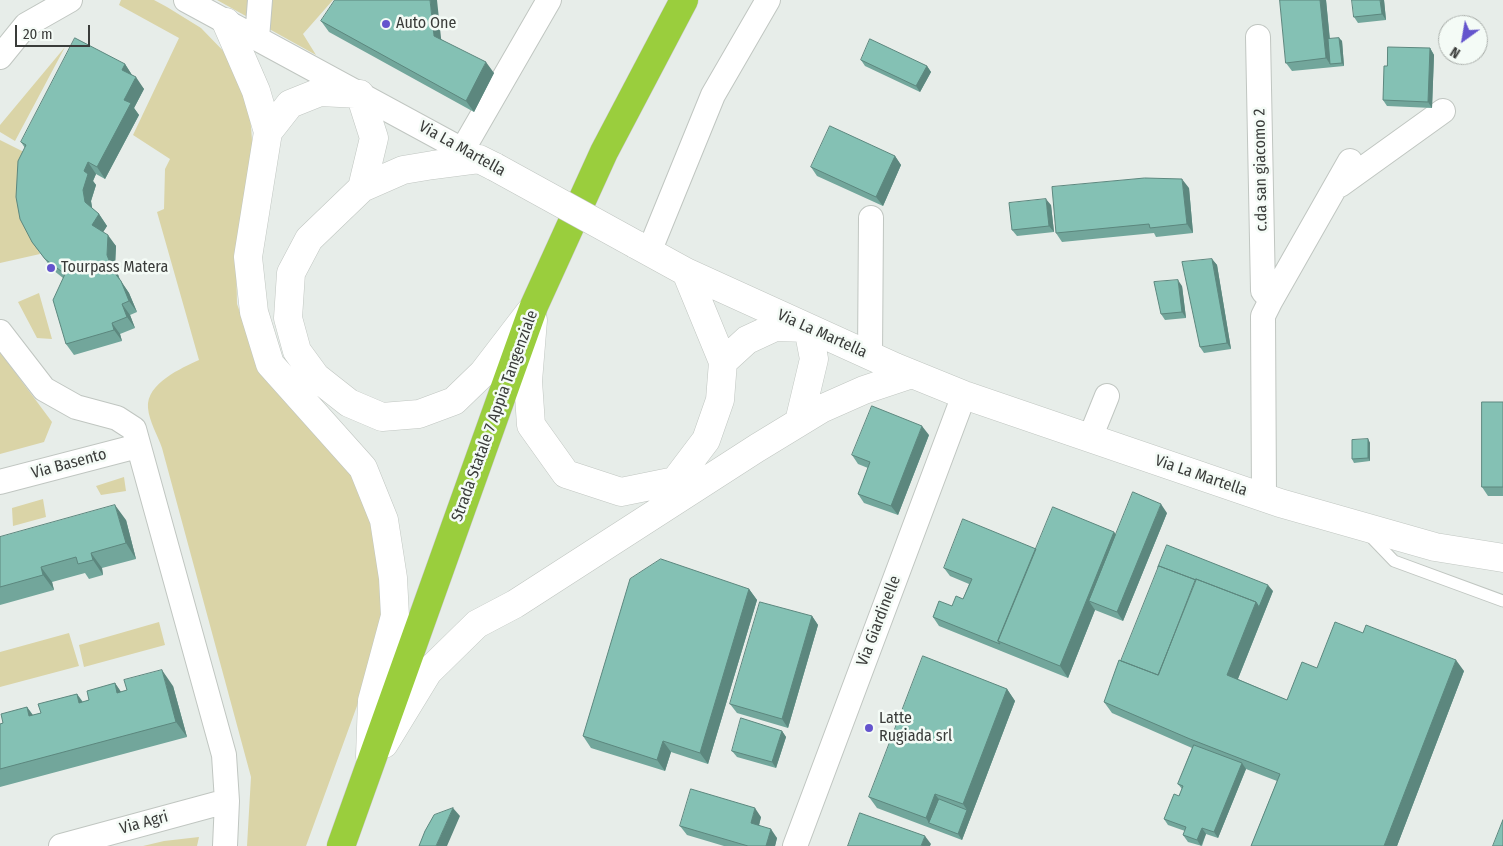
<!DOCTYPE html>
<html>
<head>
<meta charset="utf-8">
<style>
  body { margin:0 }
  #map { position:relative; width:1503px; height:846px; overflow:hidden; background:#e7ede9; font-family:"Fira Sans Condensed",sans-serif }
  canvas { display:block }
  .north { position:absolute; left:1438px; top:15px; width:50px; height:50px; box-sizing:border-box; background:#f4fbf6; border:1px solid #aaafab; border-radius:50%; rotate:212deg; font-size:14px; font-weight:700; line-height:20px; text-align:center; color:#3a3c3a }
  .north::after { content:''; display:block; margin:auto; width:18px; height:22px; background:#6454cd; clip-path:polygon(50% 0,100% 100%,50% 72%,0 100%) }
  .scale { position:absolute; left:15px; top:25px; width:75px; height:22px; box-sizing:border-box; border:2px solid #3a3c3a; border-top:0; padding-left:6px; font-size:15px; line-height:18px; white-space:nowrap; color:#3a3c3a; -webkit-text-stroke:4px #f4fbf6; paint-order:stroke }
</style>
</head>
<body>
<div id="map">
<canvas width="1503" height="846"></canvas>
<div class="north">N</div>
<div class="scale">20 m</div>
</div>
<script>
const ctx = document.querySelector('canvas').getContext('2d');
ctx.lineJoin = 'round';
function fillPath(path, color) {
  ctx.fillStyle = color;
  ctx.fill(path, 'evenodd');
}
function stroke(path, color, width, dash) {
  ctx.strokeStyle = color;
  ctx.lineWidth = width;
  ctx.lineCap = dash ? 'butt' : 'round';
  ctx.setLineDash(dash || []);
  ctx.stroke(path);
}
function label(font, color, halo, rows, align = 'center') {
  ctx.font = font + ' "Fira Sans Condensed",sans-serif';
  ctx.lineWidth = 5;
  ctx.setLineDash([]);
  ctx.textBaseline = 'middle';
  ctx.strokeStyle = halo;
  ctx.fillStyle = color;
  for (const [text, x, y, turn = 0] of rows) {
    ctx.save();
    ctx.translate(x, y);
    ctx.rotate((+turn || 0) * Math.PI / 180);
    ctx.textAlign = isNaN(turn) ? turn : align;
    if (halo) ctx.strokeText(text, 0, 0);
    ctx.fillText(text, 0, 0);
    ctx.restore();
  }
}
fillPath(new Path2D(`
  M121 0H154L167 7 201 28 234 62 249 102 253 153 236 259 237 304 251 342 355 479 371 513 386 614 373 662 306 846H247L251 777 162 448C158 436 149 421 148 408 146 383 182 368 199 360L157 212 164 209 165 169 170 159 133 135 179 38 119 5Z
  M217 0H333L303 34 316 55Z
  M65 47 15 141 0 132V125Z
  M0 140 34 157 28 230 40 254 0 263Z
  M39 293 52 339 37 338 18 302Z
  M0 352 52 422 44 442 0 454Z
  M124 477 126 491 101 495 96 486Z
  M43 499 46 517 13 526 12 508Z
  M159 622 165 645 84 667 79 645Z
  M69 633 79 666 0 687V652Z
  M199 837 197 846H143L164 841Z`), '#dad4a7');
const lane = new Path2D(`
  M1369 535 1394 561 1503 601`);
const street = new Path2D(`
  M186 0 479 159
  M1258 37 1263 291 1271 300 1263 316 1264 498
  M257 38 260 0
  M0 57 26 25 70 0
  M463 149 549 0
  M1340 185 1443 111
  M649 252 713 95 768 0
  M1271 300 1350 161
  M0 332 44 389 76 407 117 418 134 429 224 755 227 801 225 846
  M870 356 871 218
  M1090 438 1107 396
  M0 482 138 446
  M61 846 227 801
  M795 846 964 395`);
const secondary = new Path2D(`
  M226 22 256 91 268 132 248 257 254 312 270 364 363 468 384 520 393 578 395 616 372 701 370 756
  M268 132 290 104 320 92 360 94 374 138 362 188 309 239 291 273 288 318 297 351 316 377 349 403 382 417 419 414 454 401 483 373 529 313
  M362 188 403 170 433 165 479 159 495 167
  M635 244 686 272 895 367 964 395 1280 503 1435 547 1503 558
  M533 320 528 381 531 425 566 474 621 492 675 481 706 440 720 400 723 362 686 272
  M723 362 747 340 775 327 808 328 814 359 799 422
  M384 744 428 672 477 624 515 604 757 448 821 409 864 390 912 374`);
const highway = new Path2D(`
  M341 846 534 306 604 152 684 0`);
stroke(lane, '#c0c6c1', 13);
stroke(street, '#c0c6c1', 26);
stroke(secondary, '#c0c6c1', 29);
stroke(highway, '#c8c8c8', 29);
stroke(lane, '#fff', 11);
stroke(street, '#fff', 24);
stroke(secondary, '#fff', 28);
stroke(highway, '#9ace3d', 28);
const secondaryBridge = new Path2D(`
  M495 167 635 244`);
stroke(secondaryBridge, '#c0c6c1', 29, []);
stroke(secondaryBridge, '#fff', 28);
fillPath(new Path2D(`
  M1280 0H1326L1330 39 1339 38 1342 41 1344 66 1292 71 1286 63Z
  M1384 0 1386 20 1358 23 1354 17Z
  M321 21 441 39 494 73 474 112 329 32Z
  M1430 48 1434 55 1432 108 1387 106 1383 100 1387 66Z
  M861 60 927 66 931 72 920 92 865 66Z
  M125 64 132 75 144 89 134 108 139 115 105 179 96 174 93 181 96 185 91 201 92 208 99 214 107 226 103 232 116 246 115 266 120 280 129 293 137 312 130 315 135 328 120 334 122 341 74 355 66 344 63 278 53 270 32 242 25 148 21 142Z
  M895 156 901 165 883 206 817 176 811 167Z
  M1189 188 1193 233 1156 237 1154 233 1062 242 1056 233Z
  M1051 205 1054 232 1017 236 1012 230Z
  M1212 259 1217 265 1231 349 1204 353 1200 347Z
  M1182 286 1186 318 1165 320 1161 314Z
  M1503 402V496H1488L1482 487Z
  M929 435 898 515 864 503 858 494 868 468 858 464 852 455Z
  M1368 439 1370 443V461L1354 463 1352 459Z
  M1167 513 1123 621 1095 610 1068 678 939 626 933 617 963 599 969 584 950 576 944 568 1114 532 1116 535Z
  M126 520 136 559 102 568 103 575 89 579 85 573 52 582 54 590 0 605V537Z
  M749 589 757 600 708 764 671 752 665 771 591 748 583 736Z
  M1273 591 1238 679 1287 700 1317 668 1363 633 1464 671 1397 846H1251L1277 781 1246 769 1218 838 1206 834 1202 846 1188 842 1183 835 1185 831 1168 825 1164 819 1179 796 1182 789 1178 784 1192 748 1112 713 1104 702 1121 661Z
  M812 616 818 625 788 728 737 713 730 704Z
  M115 683 121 692 173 686 187 737 0 787V724L3 723 27 707 33 715 41 713 77 694 83 702 89 700Z
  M1007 689 1015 701 962 840 877 808 869 797Z
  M782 731 786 737 776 768 737 757 732 751Z
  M761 817 759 826 777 838 775 846H724L687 835 680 826Z`), '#72a69b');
fillPath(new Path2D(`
  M430 0H437L442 47 434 36Z
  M1320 0H1326L1332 64H1330L1326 58Z
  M1380 0H1384L1386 20 1382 14Z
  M1339 38 1342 41 1344 66 1342 63Z
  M1430 48 1434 55 1432 108 1428 102Z
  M486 62 494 73 474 112 466 101Z
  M125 64 132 75 122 70Z
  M927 66 931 72 920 92 916 86Z
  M136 77 144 89 134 108 139 115 105 179 97 167 124 100Z
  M895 156 901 165 883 206 876 197Z
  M88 162 96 174 93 181 96 185 91 201 93 213 85 202 83 190 84 171Z
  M1182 179 1189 188 1193 233 1187 224Z
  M1046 199 1051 205 1054 232 1049 226Z
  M99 214 107 226 100 237 92 225Z
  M108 235 116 246 115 266 121 283 113 271 107 255Z
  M1212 259 1217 265 1231 349 1227 343Z
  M1178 280 1182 286 1186 318 1182 312Z
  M121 281 129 293 137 312 129 301Z
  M122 304 130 315 135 328 127 317Z
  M112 323 120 334 122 341 114 330Z
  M922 426 929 435 898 515 891 506Z
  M1368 439 1370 443V461L1368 458Z
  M1161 504 1167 513 1123 621 1117 612Z
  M115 505 126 520 136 559 126 543Z
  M1114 532 1122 544 1089 601 1095 610 1068 678 1060 666Z
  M91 553 102 568 103 575 93 560Z
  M41 567 52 582 54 590 43 575Z
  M1268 585 1273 591 1235 686 1227 675 1256 602Z
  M749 589 757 600 708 764 700 753Z
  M812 616 818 625 788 728 782 719Z
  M1456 660 1464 671 1397 846H1384Z
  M162 670 173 686 187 737 176 722Z
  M115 683 125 698 117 693Z
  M1007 689 1015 701 962 840 958 834 967 810 963 804Z
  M77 694 87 709 79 703Z
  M27 707 38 723 29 716Z
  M782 731 786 737 776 768 772 762Z
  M663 741 671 752 665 771 657 760Z
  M1242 763 1246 769 1218 838 1214 832Z
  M935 794 943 805 929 823 926 818Z
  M453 808 460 816 447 846H436Z
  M755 808 761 817 757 832 751 823Z
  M1202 828 1206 834 1201 846 1197 840Z
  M771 829 777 838 775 846H766Z
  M925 836 931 844 930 846H921Z`), '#5c877e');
const building = new Path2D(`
  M335 0H430L434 36 486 62 466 101 321 21Z
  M1280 0H1320L1326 58 1286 63Z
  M1352 0H1380L1382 14 1354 17Z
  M75 38 125 64 122 70 136 77 124 100 131 103 97 167 88 162 84 171 88 174 83 190 85 202 99 214 92 225 108 235 107 255 113 271 121 281 129 301 122 304 127 317 112 323 114 330 66 344 53 300 65 274 45 259 32 242 20 219 16 197 18 161 26 145 21 142Z
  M1339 38 1342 63 1330 64 1328 39Z
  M870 39 927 66 916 86 861 60Z
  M1388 47 1430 48 1428 102 1383 100 1384 66H1387Z
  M830 126 895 156 876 197 811 167Z
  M1145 178 1182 179 1187 224 1150 228 1149 224 1056 233 1052 187Z
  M1046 199 1049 226 1012 230 1009 203Z
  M1212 259 1227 343 1200 347 1182 262Z
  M1178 280 1182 312 1161 314 1154 282Z
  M1482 402H1503V487H1482Z
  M872 406 922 426 891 506 858 494 870 462 852 455Z
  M1368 439V458L1352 459V440Z
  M1133 492 1161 504 1117 612 1089 601Z
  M115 505 126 543 91 553 93 560 78 564 76 557 41 567 43 575 0 587V537Z
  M1053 507 1114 532 1060 666 998 641Z
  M963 519 1036 549 998 641 1000 644 933 617 939 601 952 606 956 596 963 599 972 579 944 568Z
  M1167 545 1268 585 1259 607 1256 602 1196 579V580L1159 566 1158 567Z
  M661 559 749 589 700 753 663 741 657 760 583 736 630 579Z
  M1159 566 1196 580 1158 675 1121 661Z
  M1196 579 1256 602 1227 675 1287 700 1302 662 1317 668 1335 622 1363 633 1366 625 1456 660 1384 846H1251L1280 774 1190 739 1104 702 1119 660 1158 675Z
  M760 602 812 616 782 719 730 704Z
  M923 656 1007 689 963 804 935 794 926 818 869 797Z
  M162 670 176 722 0 769V724L3 723 1 714 27 707 29 716 41 713 38 704 77 694 79 703 89 700 87 691 115 683 117 693 127 690 124 680Z
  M741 718 782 731 772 762 732 751Z
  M1194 745 1242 763 1214 832 1202 828 1197 840 1183 835 1186 827 1164 819 1174 794 1179 796 1183 786 1178 784Z
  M691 789 755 808 751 823 771 829 766 846H748L680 826Z
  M939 799 967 810 958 834 929 823Z
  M453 808 436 846H419L425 831 434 815Z
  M860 813 925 836 921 846H848Z
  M1503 820V846H1493Z`);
fillPath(building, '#84c1b4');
stroke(building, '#5c877e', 1);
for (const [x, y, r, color] of [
  [386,24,5,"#6454cd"],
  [51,268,5,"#6454cd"],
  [869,728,5,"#6454cd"]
]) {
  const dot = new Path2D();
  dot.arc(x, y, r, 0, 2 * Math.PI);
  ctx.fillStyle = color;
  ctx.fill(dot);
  stroke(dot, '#f4fbf6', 2);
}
label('16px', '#3a3c3a', '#f4fbf6', [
  ["Auto One",396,24],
  ["Tourpass Matera",61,268],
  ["Latte",879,719],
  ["Rugiada srl",879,737]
], 'left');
label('16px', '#3a3c3a', '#f4fbf6', [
  ["Via La Martella",462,149,29],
  ["c.da san giacomo 2",1261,170,-91],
  ["Via La Martella",822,334,24],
  ["Strada Statale 7 Appia Tangenziale",495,416,-70],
  ["Via Basento",69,464,-15],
  ["Via La Martella",1201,476,19],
  ["Via Giardinelle",879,621,-69],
  ["Via Agri",144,823,-15]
]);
</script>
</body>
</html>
